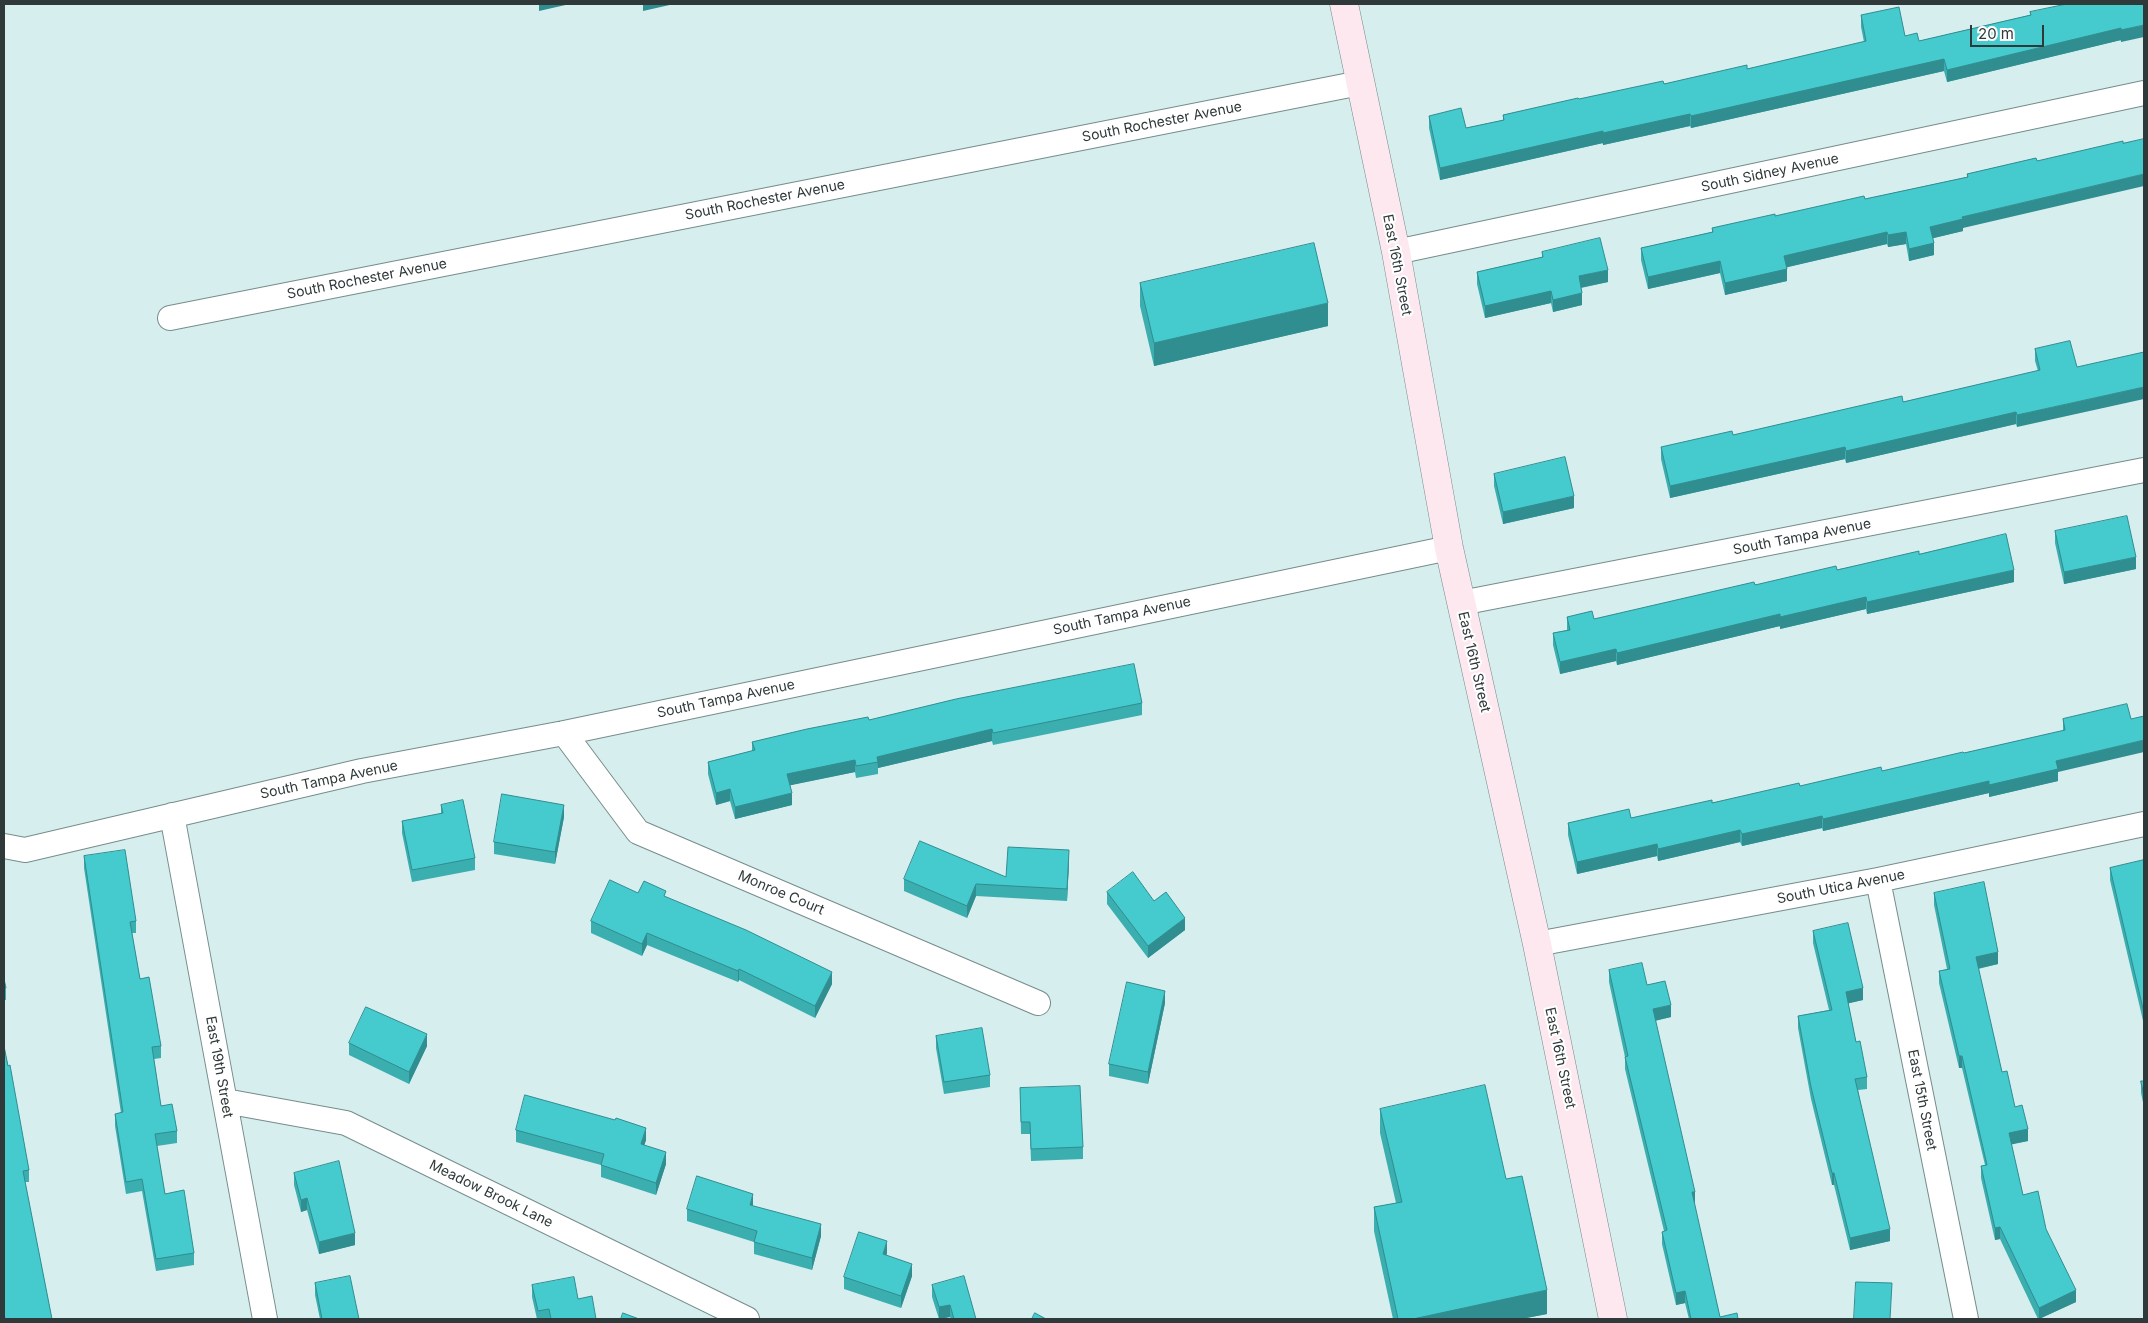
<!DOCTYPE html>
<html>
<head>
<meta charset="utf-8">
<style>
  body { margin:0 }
  #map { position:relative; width:2148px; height:1323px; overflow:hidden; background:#d7eeee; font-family:Inter,sans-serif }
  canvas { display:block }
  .frame { position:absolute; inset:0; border:5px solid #303939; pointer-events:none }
  .scale { position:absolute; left:1970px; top:25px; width:74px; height:22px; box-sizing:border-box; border:2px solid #303939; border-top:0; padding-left:6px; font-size:15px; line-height:18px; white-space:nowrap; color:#303939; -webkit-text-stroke:4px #fff; paint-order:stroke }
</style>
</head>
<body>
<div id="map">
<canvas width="2148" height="1323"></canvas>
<div class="frame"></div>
<div class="scale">20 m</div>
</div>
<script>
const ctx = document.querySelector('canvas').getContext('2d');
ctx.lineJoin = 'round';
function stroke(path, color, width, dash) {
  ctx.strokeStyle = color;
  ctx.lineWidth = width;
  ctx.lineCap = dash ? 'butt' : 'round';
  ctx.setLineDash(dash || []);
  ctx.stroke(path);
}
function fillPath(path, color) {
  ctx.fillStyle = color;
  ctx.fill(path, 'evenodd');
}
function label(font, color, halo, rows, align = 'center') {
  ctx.font = font + ' Inter,sans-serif';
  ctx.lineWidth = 4;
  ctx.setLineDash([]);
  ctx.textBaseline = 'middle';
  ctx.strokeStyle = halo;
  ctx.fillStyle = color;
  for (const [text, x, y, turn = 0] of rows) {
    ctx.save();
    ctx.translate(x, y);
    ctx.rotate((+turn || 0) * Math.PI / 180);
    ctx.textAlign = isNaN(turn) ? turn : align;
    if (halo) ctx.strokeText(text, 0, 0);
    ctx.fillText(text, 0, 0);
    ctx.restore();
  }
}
const street = new Path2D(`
  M1396 252 2144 93
  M170 318 1360 83
  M1461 603 2144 470
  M564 733 638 832 1038 1003
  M172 815 265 1319
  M4 846 25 850 362 771 564 733 1449 548
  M1878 880 1966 1319
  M1537 944 1878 880 2144 824
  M225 1101 346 1123 747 1319`);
const secondary = new Path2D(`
  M1344 4 1396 252 1449 548 1537 944 1613 1319`);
stroke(street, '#778c8c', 26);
stroke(secondary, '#778c8c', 29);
stroke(street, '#fff', 24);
stroke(secondary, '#fde8f0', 28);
fillPath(new Path2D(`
  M2144 4 2121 42V40L1947 82 1944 71 1691 128 1690 126 1603 145V143L1440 180 1429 128V116L1466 128 1503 120V115L1579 99 1747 69 1864 42 1861 27V15L1905 36 1919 41 2030 15V12Z
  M2036 158 1963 228V231L1933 238 1934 255 1909 261 1906 244 1888 247 1887 244 1787 267V281L1725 295 1720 273 1648 289 1641 260V248L1712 232V228L1865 199 1967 177V174Z
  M1542 252 1608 282 1581 288 1582 305 1553 312 1551 303 1485 318 1477 284V272L1542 257Z
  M1140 283 1328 326 1154 366 1140 306Z
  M2070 341 2017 427 2016 424 1846 463 1845 459 1670 498 1661 459V447L1733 435 1903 402 2038 371 2035 361V349Z
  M1494 474 1574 508 1503 524 1494 486Z
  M2055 531 2136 569 2064 584 2055 543Z
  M1919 554 2014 582 1867 614 1866 609 1780 629V626L1617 665 1616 661 1560 674 1553 645V633L1567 630V617L1594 619 1755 585Z
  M1142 703V715L993 745 992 741 878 768V774L856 778 855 772 790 785 792 805 735 819 730 801 716 805 708 774V762L752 751V742L869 720Z
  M2127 704 2058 772V781L1989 797V793L1823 831 1822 828 1742 846 1740 842 1658 861 1657 856 1577 874 1568 835V823L1631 818 1882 771 1964 753 2063 731V719Z
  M441 805 475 858V870L412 882 402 833V821L441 814Z
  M564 817 555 864 494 854V842Z
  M84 856 136 921V933H132L140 979 161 1046V1058L154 1059 161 1106 177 1131V1143L157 1146 165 1194 194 1253V1265L156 1271 142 1191 126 1194 115 1126V1114L121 1113 84 868Z
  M2144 860V1025L2110 880V868Z
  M1069 862 1067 901 976 896 967 918 904 891V879L1006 877Z
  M1107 892 1154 901 1185 930 1148 958 1107 904Z
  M638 893 666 898 832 984 815 1018 739 980 738 982 647 945 642 956 591 933V921Z
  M1934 893 1998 964 1978 969 2002 1072 2028 1141 2011 1144 2023 1195 2046 1229 2076 1302 2039 1319H2038L2000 1239 1995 1240 1981 1178V1166L1985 1165 1962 1068H1959L1939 983V971L1947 969 1934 905Z
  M1813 931 1863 1000 1848 1003 1856 1042 1867 1077V1089L1858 1090 1890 1241 1850 1250 1834 1185H1832L1811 1099 1798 1028V1016L1829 1010 1813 943Z
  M1609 970 1671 1017 1655 1021 1695 1204H1694L1720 1317 1738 1319H1689L1685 1303 1676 1305 1662 1244V1232L1664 1231 1625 1069V1057L1609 982Z
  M4 979 6 988V1000H4Z
  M1165 1003 1148 1084 1109 1076V1064Z
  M936 1036 990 1075V1087L944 1094 936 1048Z
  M349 1043 427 1046 409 1084 349 1055Z
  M4 1046 29 1170V1182H25L52 1319H4Z
  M2141 1081H2144V1107L2141 1093Z
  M1020 1088 1083 1147V1159L1031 1161 1030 1134H1021Z
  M1380 1109 1547 1314 1521 1319H1393L1374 1231V1207L1396 1203 1380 1133Z
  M516 1130 646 1140 644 1145 666 1164 656 1195 601 1177V1165L516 1142Z
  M294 1173 355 1245 319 1254 307 1210 301 1212 294 1185Z
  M753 1206 821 1236 812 1270 754 1254V1242L687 1221V1209Z
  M887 1253 886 1256 912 1276 901 1308 844 1289V1277Z
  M315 1283 359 1319H320L315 1295Z
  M532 1285 578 1299 596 1319H537L532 1297Z
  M932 1285 976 1319H951L950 1317 939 1319 932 1297Z`), '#3baeb0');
fillPath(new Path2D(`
  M539 4H570L539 11Z
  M643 4H674L643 11Z
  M2144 25V37L2121 42V30Z
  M2121 28V40L1947 82V70Z
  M1944 59V71L1691 128V116Z
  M1690 114V126L1603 145V133Z
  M1603 131V143L1440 180V168Z
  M2144 174V186L1963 228V231L1930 239V227L1962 217Z
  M1887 232V244L1784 268V256Z
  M1906 232V244L1888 247V235Z
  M1934 243V255L1909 261V249Z
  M1720 261V273L1648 289V277Z
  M1787 269V281L1725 295V283Z
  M1608 270V282L1579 288V276Z
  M1551 291V303L1485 318V306Z
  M1582 293V305L1553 312V300Z
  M1328 303V326L1154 366V343Z
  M2144 387V399L2017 427V415Z
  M2016 412V424L1846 463V451Z
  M1845 447V459L1670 498V486Z
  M1574 496V508L1503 524V512Z
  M2136 557V569L2064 584V572Z
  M2014 570V582L1867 614V602Z
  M1866 597V609L1780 629V617Z
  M1780 614V626L1617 665V653Z
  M1616 649V661L1560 674V662Z
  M992 729V741L878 768 877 757Z
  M2144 740V752L2058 772V781L1989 797V785L2056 761Z
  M855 760V772L787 786V774Z
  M1989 781V793L1823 831V819Z
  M730 789V801L716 805V793Z
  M792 793V805L735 819V807Z
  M564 805V817L555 864V852Z
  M1822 816V828L1742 846V834Z
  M1740 830V842L1658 861V849Z
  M1657 844V856L1577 874V862Z
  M1069 850V862L1067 901V889Z
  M976 884V896L967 918V906Z
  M1185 918V930L1148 958V946Z
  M647 933V945L642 956V944Z
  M1998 952V964L1976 969V957Z
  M739 969V980L738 982V971Z
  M832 972V984L815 1018V1006Z
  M1863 988V1000L1846 1004V992Z
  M1165 991V1003L1148 1084V1072Z
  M1671 1005V1017L1653 1021V1009Z
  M427 1034V1046L409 1084V1072Z
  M1959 1056H1962V1068H1959Z
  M646 1128V1140L641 1156V1144Z
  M2028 1129V1141L2009 1145V1133Z
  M666 1152V1164L656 1195V1183Z
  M1832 1173H1834V1185H1832Z
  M1692 1192H1695V1204H1692Z
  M753 1194V1206L750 1205Z
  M307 1198V1210L301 1212V1200Z
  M821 1224V1236L812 1270V1258Z
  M2000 1227V1239L1995 1240V1228Z
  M1890 1229V1241L1850 1250V1238Z
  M355 1233V1245L319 1254V1242Z
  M887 1241V1253L883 1266V1254Z
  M912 1264V1276L901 1308V1296Z
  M1547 1290V1314L1521 1319H1413Z
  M2076 1290V1302L2039 1319V1308Z
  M1685 1291V1303L1676 1305V1293Z
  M950 1305V1317L939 1319V1307Z`), '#308d90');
const building = new Path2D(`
  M2067 4H2144V25L2121 30V28L1947 70 1944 59 1691 116 1690 114 1603 133V131L1440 168 1429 116 1461 108 1466 128 1504 120 1503 115 1578 98 1579 99 1663 81 1664 84 1747 65V69L1866 41 1861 15 1899 7 1905 36 1917 33 1919 41 2031 15 2030 12Z
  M2144 139V174L1962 217 1963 219 1930 227 1934 243 1909 249 1906 232 1888 235 1887 232 1784 256 1787 269 1725 283 1720 261 1648 277 1641 248 1713 232 1712 228 1775 214V216L1864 196 1865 199 1968 177 1967 174 2036 158 2037 161 2123 141V143Z
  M1600 238 1608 270 1579 276 1582 293 1553 300 1551 291 1485 306 1477 272 1543 257 1542 252Z
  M1314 243 1328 303 1154 343 1140 283Z
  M2070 341 2077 367 2144 352V387L2017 415 2016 412 1846 451 1845 447 1670 486 1661 447 1732 431 1733 435 1902 396 1903 402 2040 370 2035 349Z
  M1565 457 1574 496 1503 512 1494 474Z
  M2127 516 2136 557 2064 572 2055 531Z
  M2006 534 2014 570 1867 602 1866 597 1780 617V614L1617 653 1616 649 1560 662 1553 633 1570 630 1567 617 1592 611 1594 619 1754 582 1755 585 1836 566 1837 570 1919 551V554Z
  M1134 664 1142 703 993 733 992 729 877 757 878 762 856 766 855 760 787 774 792 793 735 807 730 789 716 793 708 762 755 750 752 742 807 729 868 717 869 720 956 699Z
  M2127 704 2131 719 2144 716V740L2056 761 2058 769 1989 785V781L1823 819 1822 816 1742 834 1740 830 1658 849 1657 844 1577 862 1568 823 1629 809 1631 818 1712 800V803L1799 783 1800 786 1881 767 1882 771 1963 752 1964 753 2065 730 2063 719Z
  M502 794 564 805 555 852 494 842Z
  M463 800 475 858 412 870 402 821 443 813 441 805Z
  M920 841 1006 877 1008 847 1069 850 1067 889 976 884 967 906 904 879Z
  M125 850 136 921 130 922 140 979 149 977 161 1046 152 1047 161 1106 172 1104 177 1131 155 1134 165 1194 184 1190 194 1253 156 1259 142 1179 126 1182 115 1114 123 1112 84 856Z
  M2144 860V1013L2110 868Z
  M1133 872 1154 901 1166 892 1185 918 1148 946 1107 892Z
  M610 880 638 893 644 881 666 891 664 896 746 930 832 972 815 1006 739 969 738 971 647 933 642 944 591 921Z
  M1984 882 1998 952 1976 957 2002 1072 2007 1071 2015 1107 2022 1105 2028 1129 2009 1133 2023 1195 2038 1191 2046 1229 2076 1290 2039 1308 2000 1227 1995 1228 1981 1166 1987 1165 1962 1056H1959L1939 971 1950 969 1934 893Z
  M1848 923 1863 988 1846 992 1856 1042 1860 1041 1867 1077 1855 1079 1890 1229 1850 1238 1834 1173H1832L1811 1087 1798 1016 1832 1010 1813 931Z
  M1642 963 1647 985 1665 981 1671 1005 1653 1009 1695 1192H1692L1720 1317 1737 1313 1738 1319H1691L1685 1291 1676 1293 1662 1232 1667 1230 1625 1057 1628 1056 1609 970Z
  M4 979 6 988H4Z
  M1127 982 1165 991 1148 1072 1109 1064Z
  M366 1007 427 1034 409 1072 349 1043Z
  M982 1028 990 1075 944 1082 936 1036Z
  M4 1046 8 1066 10 1065 29 1170 23 1171 52 1319H5L4 1312Z
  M2141 1081H2144V1095Z
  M1485 1085 1506 1179 1522 1176 1547 1290 1413 1319H1398L1374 1207 1402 1202 1380 1109Z
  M1080 1086 1083 1147 1031 1149 1030 1122H1021L1020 1088Z
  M525 1095 615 1120 616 1118 646 1128 641 1144 666 1152 656 1183 601 1165 604 1154 516 1130Z
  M339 1161 355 1233 319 1242 307 1198 301 1200 294 1173Z
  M697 1176 753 1194 750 1205 821 1224 812 1258 754 1242 757 1231 687 1209Z
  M859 1232 887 1241 883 1254 912 1264 901 1296 844 1277Z
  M350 1276 359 1319H322L315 1283Z
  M964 1276 976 1319H954L950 1305 939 1307 932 1285Z
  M574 1277 578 1299 592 1296 596 1319H551L549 1309 538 1311 532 1285Z
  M1856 1282 1892 1283 1890 1319H1854Z
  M623 1313 639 1319H621Z
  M1035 1313 1046 1319H1032Z`);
fillPath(building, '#45cacd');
stroke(building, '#308d90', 1);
label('14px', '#303939', '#fff', [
  ["South Rochester Avenue",1162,122,-11],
  ["South Sidney Avenue",1770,173,-12],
  ["South Rochester Avenue",765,200,-11],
  ["East 16th Street",1397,265,79],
  ["South Rochester Avenue",367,279,-11],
  ["South Tampa Avenue",1802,537,-11],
  ["South Tampa Avenue",1122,616,-12],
  ["East 16th Street",1474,662,77],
  ["South Tampa Avenue",726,699,-12],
  ["South Tampa Avenue",329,780,-12],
  ["South Utica Avenue",1841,887,-11],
  ["Monroe Court",781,893,23],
  ["East 16th Street",1560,1058,78],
  ["East 19th Street",219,1067,80],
  ["East 15th Street",1922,1100,79],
  ["Meadow Brook Lane",491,1194,26]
]);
</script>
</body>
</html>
